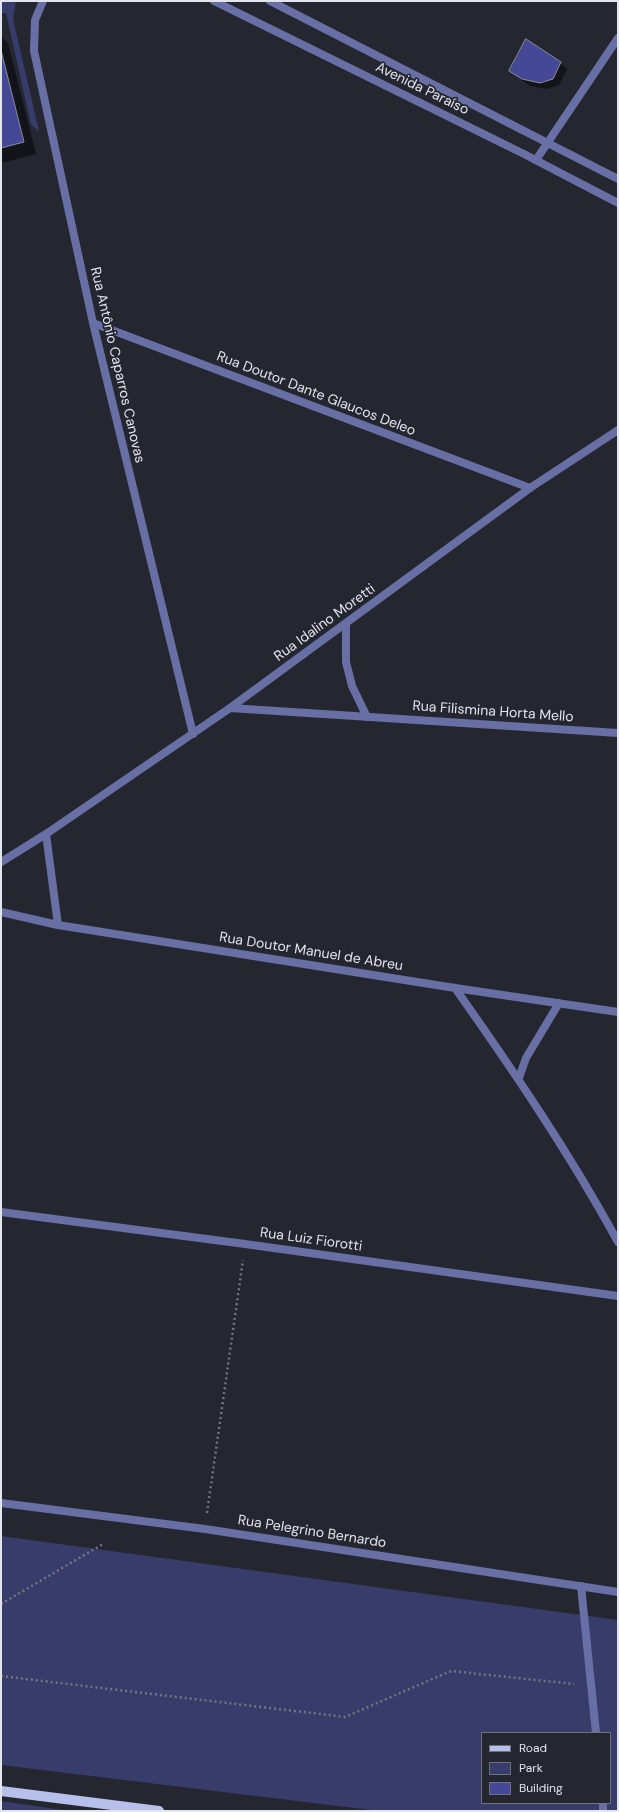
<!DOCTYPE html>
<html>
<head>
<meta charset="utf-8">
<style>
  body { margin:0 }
  #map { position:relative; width:619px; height:1812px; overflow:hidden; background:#242630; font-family:"DM Sans",sans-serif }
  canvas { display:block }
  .frame { position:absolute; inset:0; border:2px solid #e3e5ec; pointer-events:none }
  .legend { position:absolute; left:481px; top:1732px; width:130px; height:72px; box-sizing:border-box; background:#242630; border:1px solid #70727b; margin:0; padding:5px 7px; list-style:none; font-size:12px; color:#e3e5ec }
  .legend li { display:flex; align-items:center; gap:8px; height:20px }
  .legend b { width:20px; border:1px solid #70727b }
</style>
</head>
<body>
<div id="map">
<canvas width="619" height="1812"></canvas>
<div class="frame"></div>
<ul class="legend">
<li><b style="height:5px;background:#b7bfeb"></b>Road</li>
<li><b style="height:11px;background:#383c6a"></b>Park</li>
<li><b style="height:11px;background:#444897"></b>Building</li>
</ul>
</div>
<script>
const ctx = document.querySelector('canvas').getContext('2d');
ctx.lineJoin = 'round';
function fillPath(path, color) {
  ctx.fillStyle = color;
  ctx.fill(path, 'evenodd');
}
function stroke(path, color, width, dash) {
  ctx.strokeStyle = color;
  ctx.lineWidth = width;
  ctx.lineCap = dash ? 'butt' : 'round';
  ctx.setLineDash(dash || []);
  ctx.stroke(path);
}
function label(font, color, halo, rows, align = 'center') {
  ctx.font = font + ' "DM Sans",sans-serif';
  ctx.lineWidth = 3.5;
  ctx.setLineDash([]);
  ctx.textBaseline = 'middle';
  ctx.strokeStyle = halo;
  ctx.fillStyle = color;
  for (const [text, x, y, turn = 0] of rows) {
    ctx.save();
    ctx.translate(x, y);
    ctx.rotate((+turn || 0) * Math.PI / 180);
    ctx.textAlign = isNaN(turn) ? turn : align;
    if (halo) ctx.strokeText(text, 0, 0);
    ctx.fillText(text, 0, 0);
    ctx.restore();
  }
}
fillPath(new Path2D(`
  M1 1H16L13 19 39 131 31 125 6 13H1Z
  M1 1536 618 1620V1811H379L1 1765ZM482 1733H610V1803H482Z
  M1 1801 70 1811H1Z`), '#383c6a');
fillPath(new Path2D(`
  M1 36 8 43 36 154 1 163Z
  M560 63 567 69 559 85 547 89 530 86 510 71Z`), '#0007');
const building = new Path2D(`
  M526 39 561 62 553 79 540 83 522 79 509 71Z
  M1 50 24 142 1 148Z`);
fillPath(building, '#444897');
stroke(building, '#8a8c99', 1);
stroke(new Path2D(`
  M207 1513 243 1260
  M1 1604 103 1544
  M1 1676 345 1717 451 1671 574 1684`), '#74767f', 2.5, [2, 3]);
stroke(new Path2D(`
  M581 1586 596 1733
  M603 1803V1811`), '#686fa5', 8);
stroke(new Path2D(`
  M43 1 35 20 34 51 93 323 193 734
  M536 160 618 38
  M93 323 530 488
  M346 624V662L352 686 367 717
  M230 708 618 733
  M46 834 58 925
  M1 862 46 834 230 708 530 488 618 430
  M1 912 58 925 455 988 618 1012
  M455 988C513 1070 570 1154 618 1242
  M519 1078 526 1058 559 1003
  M1 1212 245 1244 618 1296`), '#686fa5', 8);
stroke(new Path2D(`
  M214 1 524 154 618 203
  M270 1 618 179
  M1 1503 205 1529 618 1592`), '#686fa5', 8);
stroke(new Path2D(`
  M1 1791 159 1811`), '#b7bfeb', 10);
label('14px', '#e3e5ec', '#242630', [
  ["Avenida Paraíso",422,89,26],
  ["Rua Antônio Caparros Canovas",117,365,77],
  ["Rua Doutor Dante Glaucos Deleo",316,394,21],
  ["Rua Idalino Moretti",325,623,-36],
  ["Rua Filismina Horta Mello",493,712,4],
  ["Rua Doutor Manuel de Abreu",311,952,9],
  ["Rua Luiz Fiorotti",311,1240,8],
  ["Rua Pelegrino Bernardo",312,1532,9]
]);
</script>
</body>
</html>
